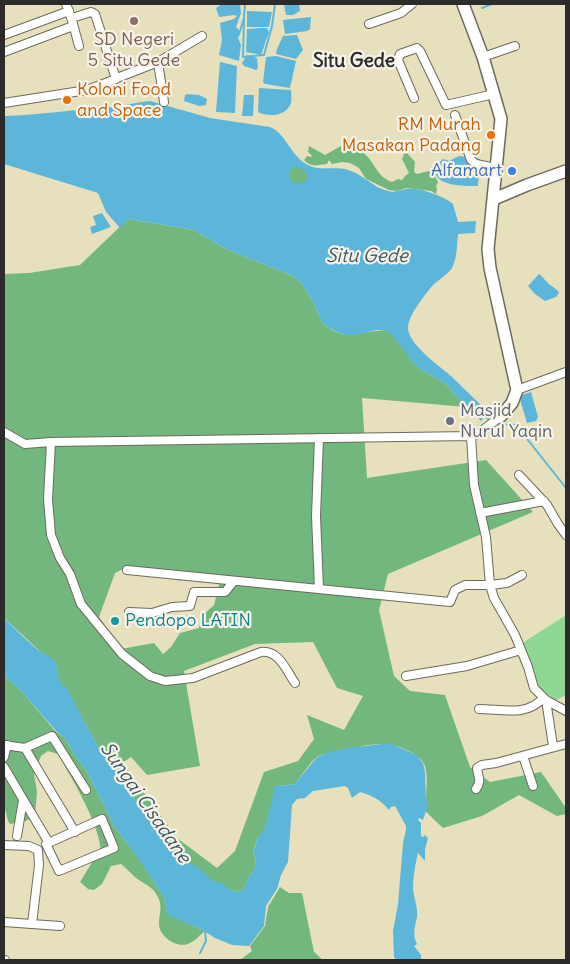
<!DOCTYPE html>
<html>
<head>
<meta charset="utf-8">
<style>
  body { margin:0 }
  #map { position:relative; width:570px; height:964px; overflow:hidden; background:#e7e0bc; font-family:Delius,sans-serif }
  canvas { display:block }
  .frame { position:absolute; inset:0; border:5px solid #2b2b2b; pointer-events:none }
</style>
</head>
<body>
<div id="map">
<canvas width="570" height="964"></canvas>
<div class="frame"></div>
</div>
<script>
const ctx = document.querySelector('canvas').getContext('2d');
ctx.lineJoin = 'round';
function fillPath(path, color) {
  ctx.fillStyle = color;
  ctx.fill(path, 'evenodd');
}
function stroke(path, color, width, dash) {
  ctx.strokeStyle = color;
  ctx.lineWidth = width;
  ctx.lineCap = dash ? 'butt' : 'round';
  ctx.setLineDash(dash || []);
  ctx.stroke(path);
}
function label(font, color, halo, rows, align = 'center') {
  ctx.font = font + ' Delius,sans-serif';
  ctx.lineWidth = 4.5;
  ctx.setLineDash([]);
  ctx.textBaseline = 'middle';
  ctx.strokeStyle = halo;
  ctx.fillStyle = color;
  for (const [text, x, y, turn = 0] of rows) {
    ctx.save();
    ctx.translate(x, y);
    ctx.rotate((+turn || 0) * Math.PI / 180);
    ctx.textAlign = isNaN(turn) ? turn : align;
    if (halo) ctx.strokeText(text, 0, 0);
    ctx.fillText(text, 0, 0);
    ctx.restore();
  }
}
fillPath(new Path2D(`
  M566 615V695L556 700 536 688 521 644Z`), '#8ed894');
fillPath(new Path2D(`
  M309 146 325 155 341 146C347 147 355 148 361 151 375 160 375 176 392 182L398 179 402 180 406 175 409 173 402 159 404 154 407 153 415 162 414 172 417 174 429 171 433 173 438 182 436 186 437 189 436 194 431 191 406 188 397 191 389 190 366 179 359 168 350 163 342 162 332 164 329 160 327 164C317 165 312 168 304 160L307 156 313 157 308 152Z
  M283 160 309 172 308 183 294 190Z
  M128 219 194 230 226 249 293 276 303 285 313 302 321 320 326 326 334 331 344 335 385 330 391 333 418 368 446 384 466 407 362 398 367 478 486 460 533 512 388 574 379 610 394 676 410 691 445 695 470 767 490 782 541 772 566 808V814L557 816 519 795 482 816 443 828 425 811 428 805 426 801C426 790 429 772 423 762 420 758 415 755 411 752 384 737 359 747 332 753 327 754 322 754 317 757 310 762 301 777 295 784L278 786 269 812 265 830 257 839 253 853 256 860 254 870 248 878 244 889 237 892C227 889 213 883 205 876 198 869 196 866 186 863L181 856 169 848 158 831 147 819 140 804 136 801 132 795 129 782 112 768 99 749 66 688C58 682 57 677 58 668L4 618V274L29 273 80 265ZM127 567 148 569 180 581C197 566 203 573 219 584L214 605 202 616 199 628 180 633 171 647 163 654 154 643 121 649 99 617 115 573ZM313 642 337 688 363 696 344 730 307 715 314 739 298 761 264 772 235 851 217 868 177 838 122 763 131 757 147 775 200 766 184 671 255 644Z
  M4 675 23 693 56 732 64 737 76 757 87 771 114 826 137 856 165 899 167 914 205 931C200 935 195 941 190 943 178 950 158 936 159 923 159 913 163 908 158 897 153 886 143 884 135 877 130 872 126 868 121 864L111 866 102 884 94 890 88 889 80 882 94 859 101 852C99 822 73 781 58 754L48 751 41 756 34 774 37 792 35 815 26 821 10 824 8 821 4 805Z
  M280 887 289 893H302L314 952 323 960H240L252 951 250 946 265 926 268 907Z`), '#72b87e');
fillPath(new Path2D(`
  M222 4H240L241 13 236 27 241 32 238 38 241 45 239 61 219 55 222 40 220 23 234 19 237 16 234 15 219 17 216 8Z
  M284 4H299L300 11 293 15H286Z
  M247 11 272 12 269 27H247Z
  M311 17 310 29 307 31 285 34 283 20Z
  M261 28H267L269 32 261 55 246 52 247 29Z
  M297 35 303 50 296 59 276 54 277 49 283 36Z
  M247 55 257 58 258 68 256 70 244 66 242 63Z
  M276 56 296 61 290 88 265 84 263 82 266 57Z
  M220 62 237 66 235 113 216 112Z
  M259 88 291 90C291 94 292 100 291 103 286 117 268 117 258 112Z
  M188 94 199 95 207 99 206 105 199 106 184 101 185 95Z
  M244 95H254L253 116H242Z
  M150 101 210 118 270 127C287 134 291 158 310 166 322 171 335 166 348 170 362 173 373 188 388 191 395 193 400 190 406 189 419 187 444 196 453 204L458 222 476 221 475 233 458 234C457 244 457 259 452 268 447 275 438 280 432 286 424 296 407 317 408 329 410 346 440 366 452 377 464 389 476 400 488 412L481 421 466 407 446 384 418 368 390 333 385 330H377L355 335H344L335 331 326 326 321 320 313 302 303 285 293 276 226 249 194 230 128 219 120 228 106 212 98 193 4 164V116C40 115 76 109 112 107 124 106 137 102 150 101ZM296 167 305 171 307 175 306 182 296 183 291 181 289 173 292 168Z
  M459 156 480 159 478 186C465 186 432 187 435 167L443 159 449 161Z
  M102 213 111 227 92 234 90 227 96 225 93 216Z
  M539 274C543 277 544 279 547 282 551 287 556 287 559 293L556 297 545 301 535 294 528 286Z
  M531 392 538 417 536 421 527 423 519 396Z
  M4 618C15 629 26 640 38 650 43 654 50 656 54 661 63 671 52 678 66 687L99 749 112 768 129 782 132 795 136 801 140 804 147 819 158 831 169 848 179 853 186 863C189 864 192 864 194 865 205 870 209 884 223 883L228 889 237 892 244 889 248 878 254 870 256 860 253 853 255 847 257 839 265 829 275 785 278 786 295 784 316 758 326 753 348 748 382 744H390L406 750 416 755 423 763 425 772 426 800 428 805 423 820 419 818 418 820 421 823V836L423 837 425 835 428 838 425 849V861L418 853C415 865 413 877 413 889 414 898 418 908 417 917 415 927 412 934 417 944L414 946 421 955V960H396L394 957 393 931 398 904 403 843 406 830V826L395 806 391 807 389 810C381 800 372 795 360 792L352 798 348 788 345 786 313 791 305 798 297 799 292 805 288 862 281 875 277 889 266 906 264 926 249 946 232 945 215 938 201 929 167 915 165 899 136 855 114 826 87 771 76 757 64 737 57 732 23 693 4 675Z`), '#5cb6da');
stroke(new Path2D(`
  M482 8 492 4
  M244 18 243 57 264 55 272 26 275 4
  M240 31 244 18 245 4
  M483 415 491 421
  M494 424 516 425 566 488
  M200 953 206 941 205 931`), '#5cb6da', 2);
const street = new Path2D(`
  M66 4C72 17 75 32 79 46
  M369 24 401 13 412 4
  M4 35 69 11
  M4 52 73 26
  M483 57 515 46
  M158 62 164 102
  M117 78 158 62 202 36
  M414 98 398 60 400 54 417 48 420 51 446 105 494 94
  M4 103 87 90 116 79 95 14 91 12 72 18
  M455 115 471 160 476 164 496 168
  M517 390 566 372
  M4 432 25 444 51 442 471 436 479 433 500 417
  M471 436 474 485 486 537 490 585 494 598 515 635 528 667 534 688 546 700 566 711
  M51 442 48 499 51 535 60 558 70 574 81 604 122 654 150 676 165 681 193 678 261 652C279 650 286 670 295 683
  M519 475 547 505 558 524 566 535
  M480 513 544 501
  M127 570 450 602 455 590 465 585H490L507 583 522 575
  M319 589 316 516 319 438
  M129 612 152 613 172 607 190 606 194 592H225L234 581
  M406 676 467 666 521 650
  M546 700 553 746
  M479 709C501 709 527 717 543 698
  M4 745 25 748 75 832
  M25 748 52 736 86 790
  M523 756 533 786
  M4 757 7 745
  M4 767 49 843
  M476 789C482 781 478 777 477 768L482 765 496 763 566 744
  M102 819 114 848 59 871 46 844Z
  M17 836 23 800
  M4 845 29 846 38 850 39 865 32 924
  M4 922 60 926
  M4 960H5`);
const secondary = new Path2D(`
  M463 4 483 57 501 119 488 249 490 268 517 390 512 403 500 417
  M494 199 527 185 566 171`);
stroke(street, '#6d6a5e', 10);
stroke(secondary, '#6d6a5e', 14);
stroke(street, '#fff', 8);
stroke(secondary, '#fff', 11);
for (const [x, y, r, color] of [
  [134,21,5,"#8d6e63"],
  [67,100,5,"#e8710a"],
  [491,135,5,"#e8710a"],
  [512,171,5,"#3f7fe0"],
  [450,421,5,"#6b7280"],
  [115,621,5,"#0f9aa8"]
]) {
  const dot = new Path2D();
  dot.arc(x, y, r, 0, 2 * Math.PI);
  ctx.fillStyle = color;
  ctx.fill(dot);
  stroke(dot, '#f7f3e8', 2);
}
label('18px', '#785e54', '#f7f3e8', [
  ["SD Negeri",134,40],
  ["5 Situ Gede",134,61]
]);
label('18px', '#c56008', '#f7f3e8', [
  ["Koloni Food",77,90],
  ["and Space",77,111],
  ["RM Murah",481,125,"right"],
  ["Masakan Padang",481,146,"right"]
], 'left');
label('18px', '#366cbe', '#f7f3e8', [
  ["Alfamart",502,171]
], 'right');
label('18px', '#5b616d', '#f7f3e8', [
  ["Masjid",460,411],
  ["Nurul Yaqin",460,432]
], 'left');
label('18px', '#0d838f', '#f7f3e8', [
  ["Pendopo LATIN",125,621]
], 'left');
label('bold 19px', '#2b2b2b', '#f7f3e8', [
  ["Situ Gede",354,62]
]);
label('italic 19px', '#3a5560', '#f7f3e8', [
  ["Situ Gede",367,257],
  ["Sungai Cisadane",145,803,55]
]);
</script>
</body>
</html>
